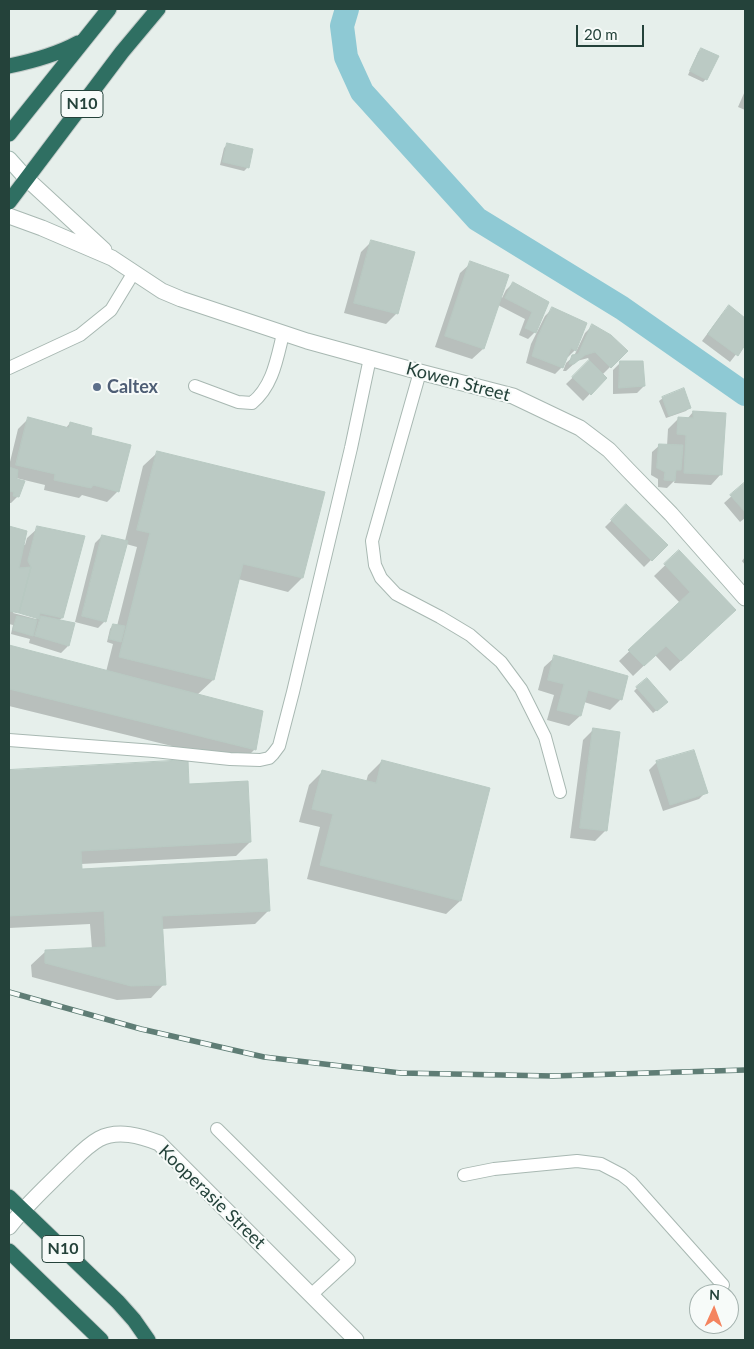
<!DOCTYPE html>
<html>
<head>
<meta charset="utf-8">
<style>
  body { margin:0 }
  #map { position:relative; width:754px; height:1349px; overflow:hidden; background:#e6efeb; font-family:Lato,sans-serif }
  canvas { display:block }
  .frame { position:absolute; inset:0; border:10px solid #24423a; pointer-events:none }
  .north { position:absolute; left:689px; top:1284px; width:50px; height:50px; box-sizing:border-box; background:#f7fbf9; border:1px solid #a3b1ad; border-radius:50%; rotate:2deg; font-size:14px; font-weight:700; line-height:20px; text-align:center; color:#24423a }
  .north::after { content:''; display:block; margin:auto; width:18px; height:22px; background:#f4845f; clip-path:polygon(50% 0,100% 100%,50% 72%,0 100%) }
  .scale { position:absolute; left:576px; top:25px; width:68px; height:22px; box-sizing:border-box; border:2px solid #24423a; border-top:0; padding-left:6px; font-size:15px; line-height:18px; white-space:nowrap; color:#24423a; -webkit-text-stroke:4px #f7fbf9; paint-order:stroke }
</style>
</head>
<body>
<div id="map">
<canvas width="754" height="1349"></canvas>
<div class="frame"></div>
<div class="north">N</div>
<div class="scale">20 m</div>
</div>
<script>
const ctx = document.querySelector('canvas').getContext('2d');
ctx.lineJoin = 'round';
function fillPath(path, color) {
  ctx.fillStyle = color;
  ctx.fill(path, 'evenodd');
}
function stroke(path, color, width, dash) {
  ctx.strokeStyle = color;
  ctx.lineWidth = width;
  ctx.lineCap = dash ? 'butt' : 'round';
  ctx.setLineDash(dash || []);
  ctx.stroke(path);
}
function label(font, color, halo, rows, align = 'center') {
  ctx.font = font + ' Lato,sans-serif';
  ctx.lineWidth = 4;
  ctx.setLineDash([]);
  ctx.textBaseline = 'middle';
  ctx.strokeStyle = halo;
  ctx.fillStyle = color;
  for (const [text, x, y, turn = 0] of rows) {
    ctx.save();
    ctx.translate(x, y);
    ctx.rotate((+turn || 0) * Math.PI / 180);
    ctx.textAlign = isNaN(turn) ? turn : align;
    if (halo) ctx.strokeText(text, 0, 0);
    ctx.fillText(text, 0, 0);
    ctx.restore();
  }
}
fillPath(new Path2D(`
  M702 49 706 79 703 82 688 75 698 52Z
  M745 91V110L738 107Z
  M228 144 247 168 244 171 220 165 224 148Z
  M371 242 413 253 396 314 386 324 344 313 361 252Z
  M471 263 500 297 502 298 506 290 513 283 547 303 535 332 528 339 519 335 525 319 498 305 483 349 472 359 435 347 460 273Z
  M729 307 745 319V343L730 362 702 341 722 314Z
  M552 309 577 348 568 357H566L562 367 555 374 526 363 531 344 545 316Z
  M592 326 626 351 602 375 605 378 583 401 566 384 590 361 588 358 577 361 566 371H563L566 363 574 356 585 333Z
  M620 363 644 386 637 393 613 394V370Z
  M663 398 690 407 686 411 666 418 659 401Z
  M693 412 721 474 711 485 674 483 675 480 667 488 658 487V479L651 475 652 452 660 445 667 446 668 429 679 418 687 419Z
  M28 419 65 429 70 423 89 436 118 491 107 502 82 495 79 498 44 490 45 485 12 477 18 496 11 503H9V466L18 429Z
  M157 453 302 578 288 592 238 579 213 680 197 695 255 749 241 763 9 706V646L106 672 113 644 107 642 110 629 113 625 117 626 137 547 126 544 105 621 98 628 75 622 95 543 102 536 125 541 143 466Z
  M745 484V518L740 522 724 503Z
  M626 506 666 545 644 567 605 527Z
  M9 527 26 532 23 544 25 545 27 538 38 528 62 618 58 621 68 646 61 653 29 643 30 639 11 634 13 625 9 624ZM14 611 38 617 36 619 13 613Z
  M679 552 724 620 670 671 655 655 633 676 619 661 680 603 654 576Z
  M745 557V565L742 561Z
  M555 657 621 699 610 710 584 702 580 716 569 726 547 720 554 695 538 690 544 667Z
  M637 688 663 705 653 713 634 691Z
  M593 730 606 830 595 841 570 838 583 740Z
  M382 761 460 901 446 914 307 879 320 827 299 822 309 785 323 771 366 782 368 775Z
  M187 762 188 786 250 842 236 856 81 864V870L269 910 255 924 162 929 164 984 151 998 117 1000 32 977 31 965 45 952 92 949 90 924 9 928V771Z
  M657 762 706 792 699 799 663 811 649 770Z`), '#0003');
stroke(new Path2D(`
  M347 9 342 26 346 57 362 92 477 219 622 308 745 394`), '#8ec9d4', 24);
const building = new Path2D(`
  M701 48 719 56 707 80 690 71Z
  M227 143 253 149 249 168 223 162Z
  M371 240 415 252 398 314 354 303Z
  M470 261 509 275 484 349 445 336Z
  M513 282 549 302 536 333 525 328 532 312 505 298Z
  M729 305 745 318V345L738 356 708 334Z
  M552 307 587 323 576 351 571 348 563 368 532 356 538 336Z
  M592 324 611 335 628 351 611 368 595 352 585 355 574 364H569L572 355 578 354Z
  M589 360 607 378 591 395 572 377Z
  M620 361H643L645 386 619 388Z
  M684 388 691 408 669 416 662 397Z
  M693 411 726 413 722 475 684 473 686 435 677 434 678 417 693 418Z
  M28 417 69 428 70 422 92 428 91 435 131 445 119 492 93 485 91 488 54 480 55 474 16 465Z
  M659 444 683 445 681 470H676L675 481 664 480 665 472 657 468Z
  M157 451 325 492 303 578 243 564 214 680 119 657 150 533 137 530Z
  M9 467 18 470 17 479 25 481 19 497 13 496 14 492 9 491Z
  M745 482V512L730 495Z
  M626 504 668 545 652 561 611 520Z
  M9 526 27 531 19 568 31 567 19 613 9 611Z
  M37 526 85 536 63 618 40 613 39 619 19 613 31 567 28 561Z
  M102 535 128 541 106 622 82 616Z
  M679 550 736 610 681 661 666 646 644 666 628 650 690 592 664 564Z
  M17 616 37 620 33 636 13 630Z
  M41 616 75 623 69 646 35 636Z
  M113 624 125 626 121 642 109 639Z
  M9 645 263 711 256 750 9 689Z
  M554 655 628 676 622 700 588 690 581 716 557 710 564 684 548 680Z
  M647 678 668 702 657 711 636 687Z
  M593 728 620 732 607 831 580 828Z
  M694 750 708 793 670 805 656 761Z
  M188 760 189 784 248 781 251 842 81 851 82 869 267 859 270 911 162 916 166 985 131 986 45 963V950L106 947 104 911 9 916V770Z
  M382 760 490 788 461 901 320 865 333 814 312 809 322 770 376 783Z`);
fillPath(building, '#bbcac4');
stroke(building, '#b8c9c2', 1);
const lane = new Path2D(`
  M9 368 80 335 111 310 134 272
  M420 372 372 541 375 565 381 578 396 594 440 617 470 635 501 662 521 689 545 737 560 792
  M195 386 238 402 252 403C273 386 277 358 283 334
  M9 740 154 751 230 759 260 760 269 758 273 754 279 746 293 692 351 448 370 358
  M217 1129 349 1260 311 1295
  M464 1175 494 1169 577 1161 601 1164 622 1175 631 1182 723 1285`);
const street = new Path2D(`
  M26 178 104 250
  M9 216 42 228 112 258 162 291 181 299 307 341 420 372 513 396 580 428 609 450 628 470 671 514 745 598
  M9 1227C25 1206 45 1188 64 1169 75 1159 86 1146 99 1139 118 1129 141 1136 159 1143L356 1340`);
const secondary = new Path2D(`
  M9 159 26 178`);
const highway = new Path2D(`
  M9 66C33 61 56 55 78 43
  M9 134 109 9
  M9 202 122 52 158 9
  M9 1197 118 1302 134 1320 148 1340
  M9 1251 101 1340`);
stroke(lane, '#a8b8b2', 14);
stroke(street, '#a8b8b2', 17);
stroke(secondary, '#a4bbb3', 17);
stroke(highway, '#c2cac8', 17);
stroke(lane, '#fff', 12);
stroke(street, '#fff', 15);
stroke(secondary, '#fff', 15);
stroke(highway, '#2f6f62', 15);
const rail = new Path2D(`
  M9 992 141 1029 264 1057 401 1073 553 1076 745 1070`);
stroke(rail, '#5f7d75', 5.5);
stroke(rail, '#f7fbf9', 4, [11]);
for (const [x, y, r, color] of [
  [97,387,5,"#5c6f8a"]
]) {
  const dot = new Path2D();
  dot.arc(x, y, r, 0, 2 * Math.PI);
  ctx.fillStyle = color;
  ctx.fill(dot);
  stroke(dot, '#f7fbf9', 2);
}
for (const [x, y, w] of [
  [82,104,42],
  [63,1249,42]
]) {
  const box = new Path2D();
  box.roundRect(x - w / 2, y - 13.5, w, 27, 4);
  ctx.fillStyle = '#f7fbf9';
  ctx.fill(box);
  stroke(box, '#24423a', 1);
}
label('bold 16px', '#24423a', null, [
  ["N10",82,104],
  ["N10",63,1249]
]);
label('18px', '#24423a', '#f7fbf9', [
  ["Kowen Street",458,382,15],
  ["Kooperasie Street",212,1197,44]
]);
label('bold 18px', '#4e5e75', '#f7fbf9', [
  ["Caltex",107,387]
], 'left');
</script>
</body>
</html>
